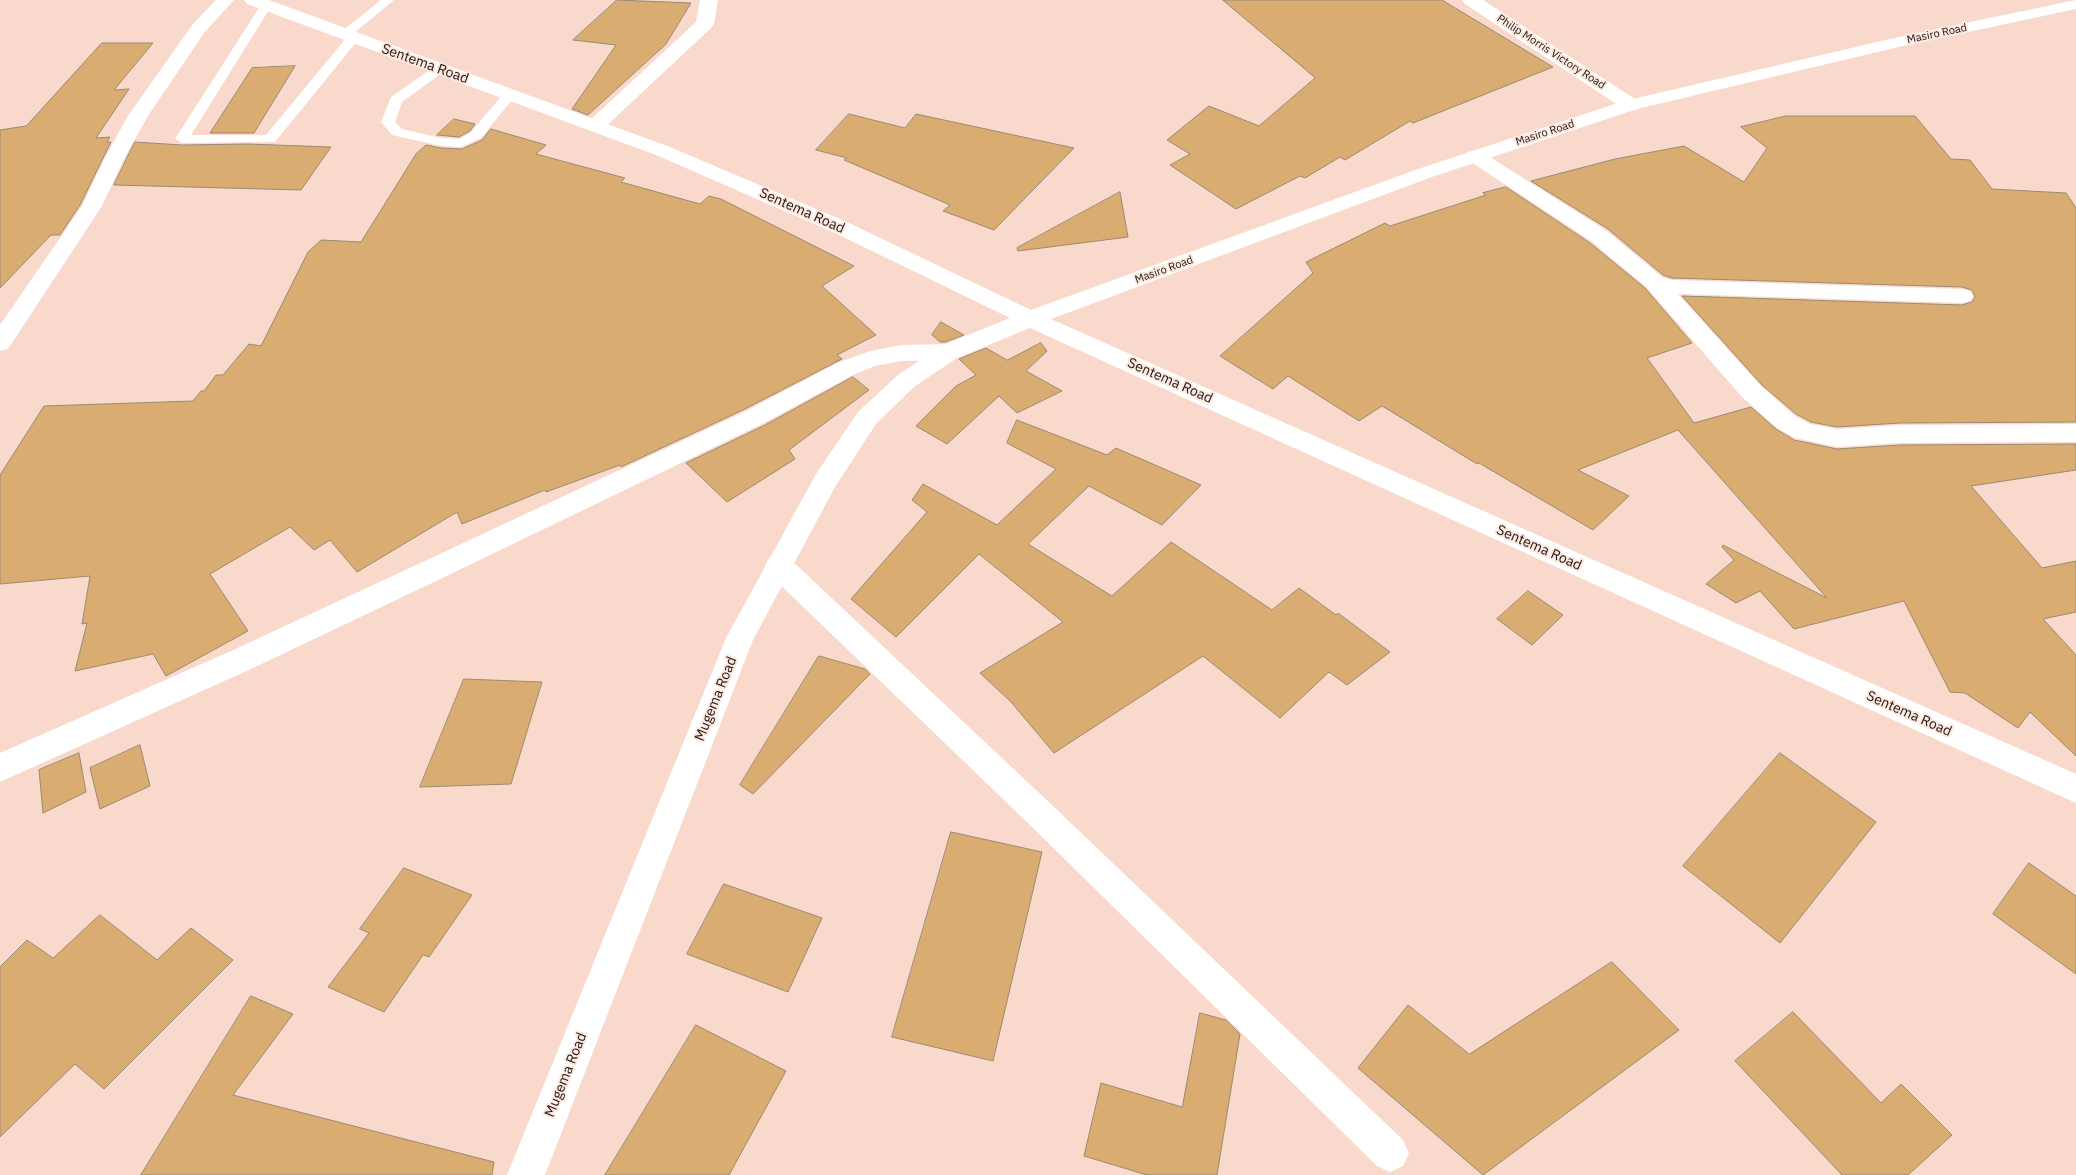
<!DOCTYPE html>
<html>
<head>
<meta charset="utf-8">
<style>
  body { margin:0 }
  canvas { display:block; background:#f9d9cb }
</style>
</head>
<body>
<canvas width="2076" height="1175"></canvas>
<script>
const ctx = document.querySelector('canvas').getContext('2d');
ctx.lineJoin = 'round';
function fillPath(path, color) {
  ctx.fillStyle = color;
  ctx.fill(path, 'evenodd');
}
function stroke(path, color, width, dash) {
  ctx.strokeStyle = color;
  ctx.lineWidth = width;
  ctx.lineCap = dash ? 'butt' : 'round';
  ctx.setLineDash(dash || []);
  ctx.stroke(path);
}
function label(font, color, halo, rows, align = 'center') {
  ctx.font = font + ' "IBM Plex Sans",sans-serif';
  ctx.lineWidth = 4;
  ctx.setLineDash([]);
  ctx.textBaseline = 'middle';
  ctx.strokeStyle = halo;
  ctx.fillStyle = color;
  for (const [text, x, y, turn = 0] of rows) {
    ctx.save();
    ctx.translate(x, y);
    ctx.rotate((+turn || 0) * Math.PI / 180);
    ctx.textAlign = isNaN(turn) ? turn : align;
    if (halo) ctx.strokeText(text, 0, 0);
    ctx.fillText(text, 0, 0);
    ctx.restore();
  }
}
const building = new Path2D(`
  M617 0 691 3 666 44 588 115 572 109 616 45 573 40Z
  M1223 0H1442L1553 67 1413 123 1410 121 1345 160 1340 157 1305 178 1300 176 1236 209 1170 165 1190 154 1167 140 1209 106 1259 126 1315 78Z
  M102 43H153L114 90 129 89 96 138 110 137 107 142H111L80 205 60 235H51L0 288V130L26 126Z
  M295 66 254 133H210L252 68Z
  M849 114 905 128 916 114 1074 148 994 230 943 211 950 205 844 160 847 158 816 150Z
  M1786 116H1915L1951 159 1970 160 1992 189 2066 193 2076 208V422L1900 423 1837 427 1811 422 1796 414 1762 385 1682 296 1962 305 1972 302 1975 297 1972 290 1962 287 1672 278 1663 275 1608 229 1531 181 1615 159 1684 146 1744 182 1767 148 1741 127Z
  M454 119 475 124 470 131 459 137 437 135Z
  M491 129 546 145 536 154 625 178 621 182 700 204 709 196 721 199 854 266 822 286 876 335 837 355 842 359 745 409 621 467 620 465 546 492 545 490 462 524 457 512 357 572 330 540 314 550 290 527 210 574 248 631 166 676 153 654 75 671 87 623 82 624 90 576 0 584V475L44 406 193 401 201 391H204L216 375H223L249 344 261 346 308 252 321 240 361 242 416 154 426 145 441 148 462 149 482 140Z
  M135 142 182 145 248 144 331 147 301 190 114 185Z
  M1506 187 1590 243 1645 288 1692 343 1647 358 1694 423 1751 407 1776 429 1794 440 1837 449 1900 445 2076 444V470L1971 486 2042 568 2076 561V612L2043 619 2076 655V756L2030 712 2018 728 1965 693 1950 692 1904 601 1794 629 1760 591 1736 603 1706 584 1734 560 1722 547 1723 545 1827 598 1678 430 1578 470 1629 496 1593 530 1479 463 1477 464 1382 406 1359 421 1288 376 1273 389 1220 356 1313 273 1306 262 1385 223 1390 226 1486 195 1483 193Z
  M1120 192 1128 237 1018 251 1017 248Z
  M941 322 964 335 945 342H940L932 335Z
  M1041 343 1047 351 1026 371 1062 391 1017 413 999 396 947 444 916 426 956 386 976 375 959 359 986 348 1007 360Z
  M853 377 869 390 789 450 795 459 727 502 686 463 765 425Z
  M1017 420 1107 455 1116 448 1201 485 1162 525 1089 486 1028 544 1112 596 1171 542 1272 610 1299 588 1336 615 1338 613 1390 652 1347 685 1329 672 1280 718 1203 656 1054 753 1011 702 980 673 1063 622 979 554 896 637 851 599 927 512 912 500 923 484 997 525 1056 469 1007 443Z
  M1528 591 1563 615 1532 645 1497 619Z
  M819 656 865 669 870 674 753 794 740 785Z
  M464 679 542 682 511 784 420 787Z
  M140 745 150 786 100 809 90 768Z
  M79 753 86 792 43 813 39 770Z
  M1780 753 1876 822 1780 943 1683 866Z
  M951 832 1042 852 993 1061 892 1037Z
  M2029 863 2076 896V974L1993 914Z
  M404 868 472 895 429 957 423 955 384 1012 328 987 369 933 360 929Z
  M724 884 822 918 788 992 687 954Z
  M100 915 157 960 191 928 233 960 104 1089 75 1064 0 1137V967L27 940 53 958Z
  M1612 962 1679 1030 1483 1175 1358 1068 1408 1005 1469 1054Z
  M251 996 293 1014 233 1095 494 1162 492 1175H141Z
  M1793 1012 1881 1103 1901 1084 1952 1135 1908 1175H1842L1735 1061Z
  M1200 1013 1226 1020 1240 1034 1217 1175H1147L1084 1156 1101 1083 1182 1107Z
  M696 1025 786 1071 729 1175H605Z`);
fillPath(building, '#d9ac71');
stroke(building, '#9c8972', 1);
fillPath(new Path2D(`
  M381 0H394L354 33 360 37 358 40 275 142 182 143 175 139 262 3H270L272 5 191 135H266L347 37H342L340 34 342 31Z
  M438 66 444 70 442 73 402 102 395 122 402 129 441 138 459 139 471 132 505 92H515L516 95 481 138 461 147 441 146 392 135 381 122 391 97 434 67Z`), '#fff');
fillPath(new Path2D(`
  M216 0H234L204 33 148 116 125 157 102 206 8 349 0 351V325L82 206 105 157 128 116 192 25Z
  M700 0H718L714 24 711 28 602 130 595 132 588 130 585 126 588 122 696 22Z
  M1462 0H1483L1638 101 1641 105 1638 109 1631 111 1624 109 1465 4Z
  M1475 150 1482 152 1607 231 1662 277 1672 280 1962 289 1970 291 1973 296 1970 301 1962 303 1678 294 1760 385 1795 416 1810 424 1837 429 1900 425 2076 424V442L1900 443 1837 447 1795 438 1777 428 1742 397 1646 287 1591 241 1468 160 1465 156 1468 152Z
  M949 344 957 346 961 352 957 358 949 360 902 361 875 366 853 375 764 423 434 582 251 669 0 782V753L231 651 414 566 746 411 837 363 870 351 902 345Z
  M779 555 789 558 1053 806 1403 1140 1409 1153 1403 1166 1390 1172 1377 1166 1031 826 769 574 765 566 769 558Z`), '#fff');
fillPath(new Path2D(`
  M244 0H269L670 147 849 223 1031 310 1418 169 1624 101 1903 36 2076 0V9L1903 46 1637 109 1432 177 1051 319 2076 774V803L1030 328 957 358 914 387 876 424 835 487 753 640 545 1175H507L726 638 816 474 858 412 898 375 941 346 1010 318 835 233 656 155 247 4Z`), '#fff');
label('11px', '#211612', '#fce9e1', [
  ["Masiro Road",1937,34,-12],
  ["Philip Morris Victory Road",1551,52,33],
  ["Masiro Road",1545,133,-18],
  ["Masiro Road",1164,270,-20]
]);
label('14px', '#211612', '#fce9e1', [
  ["Sentema Road",425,64,20],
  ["Sentema Road",802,211,24],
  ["Sentema Road",1170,381,24],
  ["Sentema Road",1539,548,24],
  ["Mugema Road",716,699,-68],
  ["Sentema Road",1909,714,24],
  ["Mugema Road",566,1075,-68]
]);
</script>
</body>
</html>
